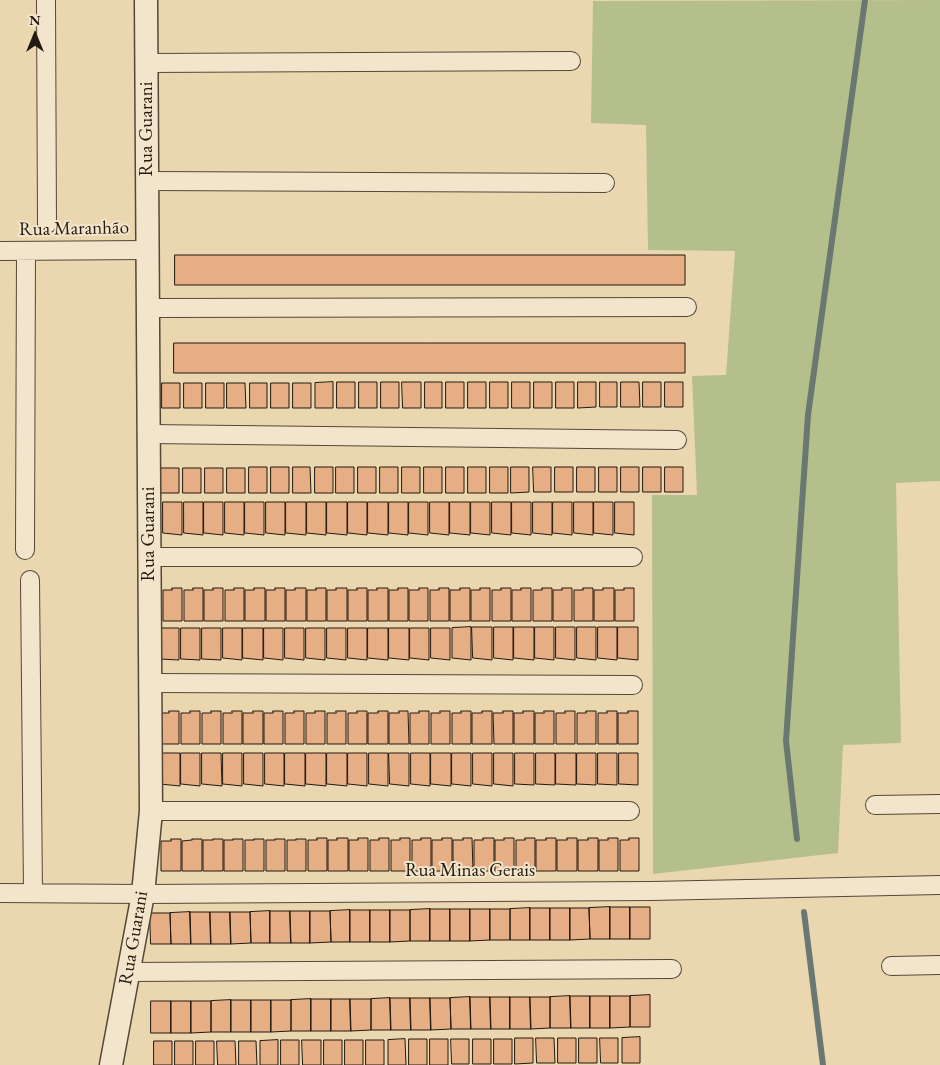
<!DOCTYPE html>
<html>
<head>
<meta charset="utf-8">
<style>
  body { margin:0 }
  #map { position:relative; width:940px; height:1065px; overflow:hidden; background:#ebd7af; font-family:"EB Garamond",serif }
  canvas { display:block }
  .north { position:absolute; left:10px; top:10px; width:50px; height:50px; -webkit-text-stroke:4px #f2e5cb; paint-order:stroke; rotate:0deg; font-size:14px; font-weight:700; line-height:20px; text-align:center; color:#22190f }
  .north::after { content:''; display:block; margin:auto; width:18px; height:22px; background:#22190f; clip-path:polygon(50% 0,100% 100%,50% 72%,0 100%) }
</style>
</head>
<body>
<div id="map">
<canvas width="940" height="1065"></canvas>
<div class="north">N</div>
</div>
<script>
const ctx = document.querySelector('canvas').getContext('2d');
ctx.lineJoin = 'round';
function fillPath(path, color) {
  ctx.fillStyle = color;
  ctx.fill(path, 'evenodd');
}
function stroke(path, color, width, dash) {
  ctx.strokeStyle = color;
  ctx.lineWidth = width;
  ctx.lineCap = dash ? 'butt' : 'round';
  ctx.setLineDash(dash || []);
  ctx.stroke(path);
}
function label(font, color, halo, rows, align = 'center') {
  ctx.font = font + ' "EB Garamond",serif';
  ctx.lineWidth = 4;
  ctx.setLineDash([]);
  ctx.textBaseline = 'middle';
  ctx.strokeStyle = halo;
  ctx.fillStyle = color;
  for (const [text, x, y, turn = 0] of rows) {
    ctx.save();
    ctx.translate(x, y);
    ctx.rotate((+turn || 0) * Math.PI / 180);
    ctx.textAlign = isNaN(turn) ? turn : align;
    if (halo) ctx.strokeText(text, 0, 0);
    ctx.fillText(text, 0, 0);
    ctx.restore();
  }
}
fillPath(new Path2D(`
  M940 0V481L896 483 901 743 843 745 838 853 653 874 652 495H697L692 376 726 375 735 251 648 250 646 125 591 123 593 1Z`), '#b5bf8c');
stroke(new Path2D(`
  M797 839 786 741 808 415 865 0
  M804 912 823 1065`), '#6b7871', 6);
const building = new Path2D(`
  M175 255H685V285H175Z
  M174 343H685V373H174Z
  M333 382V408H315V383Z
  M337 382H355V408H337Z
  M359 382H377V408H359Z
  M381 382H399V408H381Z
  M402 382H421V408H403Z
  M425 382H442V408H425Z
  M446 382H464V408H446Z
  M468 382H486V408H468Z
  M490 382H508V408H490Z
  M512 382H530V408H512Z
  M534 382H552V408H534Z
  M556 382H574V408H556Z
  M578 382H596V407L578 408Z
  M600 382H617V407H600Z
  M621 382H639L640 407H621Z
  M643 382H661V407H643Z
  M665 382H683V407H665Z
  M162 383H180V408H162Z
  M184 383H202V408H184Z
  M206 383H224V408H206Z
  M227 383H245L246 408H227Z
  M250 383H267V408H250Z
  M271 383H289V408H271Z
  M293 383H311V408H293Z
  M249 467H267V493H249Z
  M271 467H289V493H271Z
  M293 467H310L311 493H293Z
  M315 467H333V493H315Z
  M336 467H354V493H336Z
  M358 467H376V493H358Z
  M380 467H398V493H380Z
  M402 467H420V493H402Z
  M424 467H442V493H424Z
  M446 467H464V493H446Z
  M468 467H486V493H468Z
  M490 467H508V493H490Z
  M511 467H529V492L511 493Z
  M533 467H551V492H534Z
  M555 467H573V492H555Z
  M577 467H595V492H577Z
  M599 467H617V492H599Z
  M621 467H639V492H621Z
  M643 467H661V492H643Z
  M665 467H683V492H665Z
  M161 468H179V493H161Z
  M183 468H201V493H183Z
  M205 468H223V493H205Z
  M227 468H245V493H227Z
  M163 502H182V535L163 533Z
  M184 502H203V535L184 533Z
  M204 502H223V535L204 533Z
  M225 502H244V535L225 533Z
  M245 502H264V535L245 533Z
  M266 502H285V535L266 533Z
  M286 502H306V535L286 533Z
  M307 502H326V535L307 533Z
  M327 502H347V535L327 533Z
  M348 502H367V535L348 533Z
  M368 502H388V535L368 533Z
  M389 502H408V535L389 533Z
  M409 502H428V535L409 533Z
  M430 502H449V535L430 533Z
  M450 502H470V535L450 533Z
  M471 502H490V535L471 533Z
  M492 502H511V535L492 533Z
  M512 502H531V535L512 533Z
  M533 502H552V535L533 533Z
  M553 502H572V535L553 533Z
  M574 502H593V535L574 533Z
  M594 502H613V535L594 533Z
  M615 502H634V535L615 533Z
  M172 588H182V621H163V590H172Z
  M193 588H203V621H184V590H193Z
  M213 588H223V621H204V590H213Z
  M234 588H244V621H225V590H234Z
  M254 588H265V621H245V590H254Z
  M275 588H285V621H266V590H275Z
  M295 588H306V621H286V590H295Z
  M316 588H326V621H307V590H316Z
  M336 588H347V621H327V590H336Z
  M357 588H367V621H348V590H357Z
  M377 588H388V621H368V590H377Z
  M398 588H408V621H389V590H398Z
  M419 588H428V621H409V590H419Z
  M439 588H449V621H430V590H439Z
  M460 588H470V621H450V590H460Z
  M480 588H490V621H471V590H480Z
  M501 588H511V621H492V590H501Z
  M521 588H531V621H512V590H521Z
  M542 588H552V621H533V590H542Z
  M562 588H572V621H553V590H562Z
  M583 588H593V621H574V590H583Z
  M603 588H614V621H594V590H603Z
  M624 588H634V621H615V590H624Z
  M471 627V660L452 658V628Z
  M472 627H492V660L473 658Z
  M494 627H513V660L494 658Z
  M514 627H534V660L514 658Z
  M535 627H554V660L535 658Z
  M556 627H575V660L556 658Z
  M577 627H596V660L577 658Z
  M598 627H617V660L598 658Z
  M618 627H638V660L618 658Z
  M160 628H179V660L160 659Z
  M181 628H200V660L181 659Z
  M202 628H221V660L202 659Z
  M223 628H242V660L223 658Z
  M243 628H263V660L243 658Z
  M264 628H283V660L264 658Z
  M285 628H304V660L285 658Z
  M306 628H325V660L306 658Z
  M327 628H346V660L327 658Z
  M348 628H367V660L348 658Z
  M368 628H388V660L368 658Z
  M389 628H409V660L389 658Z
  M410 628H429V660L410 658Z
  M431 628H450V660L431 658Z
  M169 711H179V744H160V713H169Z
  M190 711H200V744H181V713H190Z
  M211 711H221V744H202V713H211Z
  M232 711H242V744H223V713H232Z
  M253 711H263V744H243V713H253Z
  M273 711H283V744H264V713H273Z
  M294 711H304V744H285V713H294Z
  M315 711H325V744H306V713H315Z
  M336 711H346V744H327V713H336Z
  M357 711H367V744H348V713H357Z
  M378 711H388V744H368V713H378Z
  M399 711H408L409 744H389V713H399Z
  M419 711H429V744H410V713H419Z
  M440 711H450V744H431V713H440Z
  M461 711H471V744H452V713H461Z
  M482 711H492V744H472V713H482Z
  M503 711H513V744H494L493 713H503Z
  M523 711H534V744H514V713H523Z
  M544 711H554V744H535V713H544Z
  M565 711H575V744H556V713H565Z
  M586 711H596V744H577V713H586Z
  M607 711H617V744H598V713H607Z
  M628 711H638V744H618V713H628Z
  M160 753H180V786L160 784Z
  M181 753H200V786L181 784Z
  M202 753H221L222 786 202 784Z
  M223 753H242V786L223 784Z
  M244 753H263V786L244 784Z
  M265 753H284V786L265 784Z
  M285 753H305V786L285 784Z
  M306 753H326V786L306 784Z
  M327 753H347V786L327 784Z
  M348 753H367V786L348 784Z
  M369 753H388V786L369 784Z
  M389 753H409V786L390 784Z
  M411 753H430V786L411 784Z
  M431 753H451V786L431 784Z
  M452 753H471V786L452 784Z
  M473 753H492V786L473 784Z
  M494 753H513V786L494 784Z
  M515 753H534V785L515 784Z
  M536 753H555V785L536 784Z
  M556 753H576V785L556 784Z
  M577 753H596V785L577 784Z
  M598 753H617V785L598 784Z
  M619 753H638V785L619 784Z
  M317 838H327V871H308V840H317Z
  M337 838H348V871H328V840H337Z
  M358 838H368V871H349V840H358Z
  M379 838H389V871H370V840H379Z
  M400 838H410V871H391V840H400Z
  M421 838H431V871H412V840H421Z
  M442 838H452V871H432V840H442Z
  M463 838H472L473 871H453V840H463Z
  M483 838H494V871H474V840H483Z
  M504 838H514V871H495V840H504Z
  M525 838H535V871H516V840H525Z
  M546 838H556V871H536V840H546Z
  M567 838H577V871H557V840H567Z
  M588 838H598V871H578V840H588Z
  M608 838H618V871H599V840H608Z
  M629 838H639V871H620V840H629Z
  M171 839H181V871H161V841H171Z
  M192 839H202V871H182V841L192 840Z
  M213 839H223V871H203V840H213Z
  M233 839H243V871H224V840H233Z
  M254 839H264V871H245V840H254Z
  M275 839H285V871H266V840H275Z
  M296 839H306V871H287V840H296Z
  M610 907V939H590L589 908Z
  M610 907H630V939H610Z
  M630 907H650V939H630Z
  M530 908V940H510V909Z
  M530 908H550V940H530Z
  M550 908H570V940H550Z
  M570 908H589L590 939 570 940Z
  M430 909V941H410V910Z
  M430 909H450V941H430Z
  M450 909H470V941H450Z
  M470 909H490V940L470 941Z
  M490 909H510V940H490Z
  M350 910V942H331L330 911Z
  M350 910H370V942H350Z
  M370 910H390V942H370Z
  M390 910H410V941L390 942Z
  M270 911V943H251L250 912Z
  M270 911H290L291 943H270Z
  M290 911H310V943H291Z
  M310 911H330L331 942 310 943Z
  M190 912 191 944H171L170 913Z
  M190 912H210L211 944H191Z
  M210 912H230L231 944H211Z
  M230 912H250L251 943 231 944Z
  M150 913H170L171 944H151Z
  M650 995V1027H630V996Z
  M570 996 571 1028H550V997Z
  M570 996H590V1028H571Z
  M590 996H610V1028H590Z
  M610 996H630V1027L610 1028Z
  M470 997 471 1029H451L450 998Z
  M470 997H490L491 1029H471Z
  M490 997H510V1029H491Z
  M510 997H530L531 1029H510Z
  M530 997H550V1028L531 1029Z
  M390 998 391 1030H371V999Z
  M390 998H410L411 1030H391Z
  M410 998H430L431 1030H411Z
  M430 998H450L451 1029 431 1030Z
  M311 999V1031H291V1000Z
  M311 999H331V1031H311Z
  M331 999H350L351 1031H331Z
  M350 999H371V1030L351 1031Z
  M231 1000V1032H211V1001Z
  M231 1000H251V1032H231Z
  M251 1000H271V1032H251Z
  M271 1000H291V1031L271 1032Z
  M151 1001H171V1033H151Z
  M171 1001H191V1033H171Z
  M191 1001H211V1032L191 1033Z
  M640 1037V1063H622V1038Z
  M515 1038H533V1063L515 1064Z
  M536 1038H554L555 1063H537Z
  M558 1038H576V1063H558Z
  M579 1038H597V1063H579Z
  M600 1038H618V1063H601Z
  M405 1039 406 1065H388V1040Z
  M409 1039H427V1065H409Z
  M430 1039H448V1065H430Z
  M451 1039H469V1064H452Z
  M473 1039H491V1064H473Z
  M494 1039H512V1064H494Z
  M278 1040V1065H260V1041Z
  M281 1040H299V1065H281Z
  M302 1040H321V1065H303Z
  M324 1040H342V1065H324Z
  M345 1040H363V1065H345Z
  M366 1040H384V1065H366Z
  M154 1041H172V1065H154Z
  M175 1041H193V1065H175Z
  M196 1041H214V1065H196Z
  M217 1041H235L236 1065H218Z
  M239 1041H256L257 1065H239Z`);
fillPath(building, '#e6ae85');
stroke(building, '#22190f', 1);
const minor = new Path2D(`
  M46 0 47 224
  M147 63 571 61
  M147 181 605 183
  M0 251 147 250
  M148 308 687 307
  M148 434 677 440
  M25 550 26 251
  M149 557H633
  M30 580 33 893
  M150 683 633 685
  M875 805 940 804
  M151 811H630
  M0 893 143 894 651 891 940 885
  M891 966 940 965
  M128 972 672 969`);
const tertiary = new Path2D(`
  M111 1065 143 894 151 811 146 0`);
stroke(minor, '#544837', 20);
stroke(tertiary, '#544837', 25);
stroke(minor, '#f2e5cb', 18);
stroke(tertiary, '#f2e5cb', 22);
label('19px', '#22190f', '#f2e5cb', [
  ["Rua Guarani",147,129,-90],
  ["Rua Maranhão",74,229,-1],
  ["Rua Guarani",149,534,-90],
  ["Rua Minas Gerais",470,871],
  ["Rua Guarani",134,938,-80]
]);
</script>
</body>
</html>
